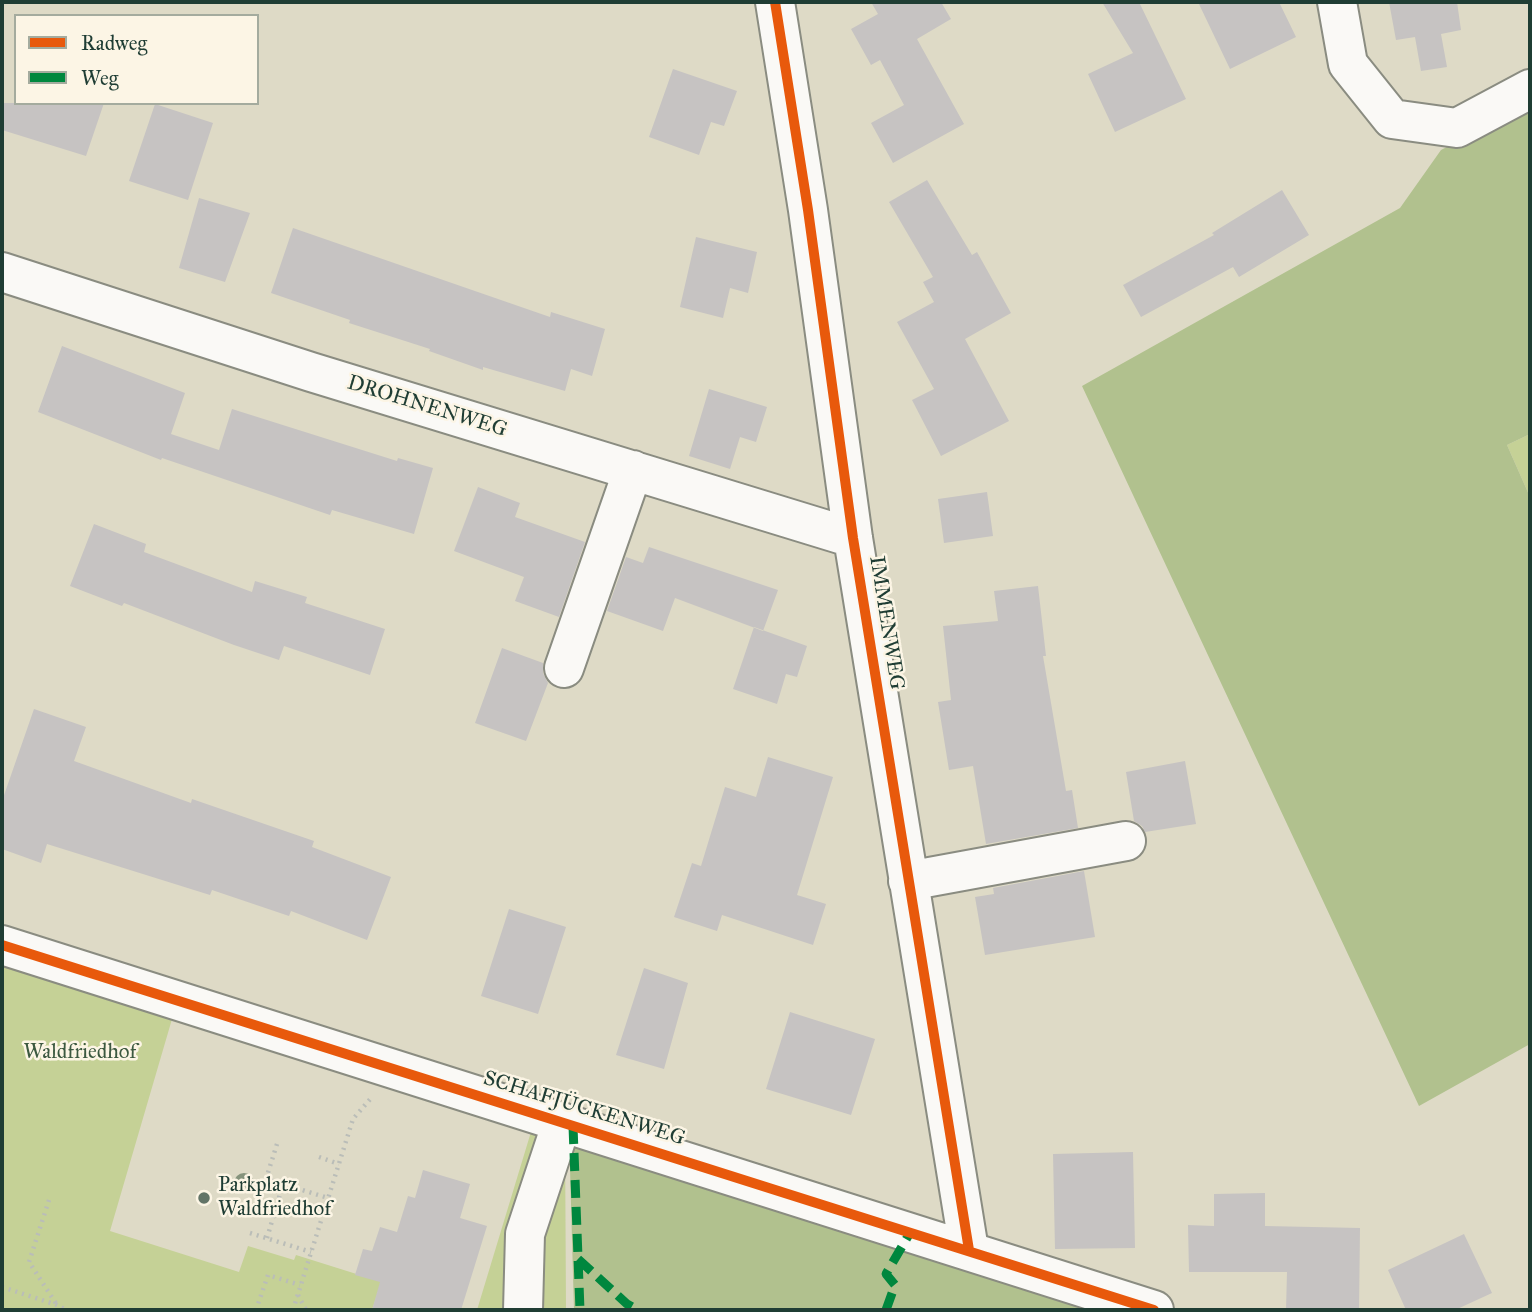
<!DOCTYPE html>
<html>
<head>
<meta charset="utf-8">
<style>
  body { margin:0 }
  #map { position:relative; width:1532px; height:1312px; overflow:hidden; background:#dedac6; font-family:"IM FELL Great Primer",serif }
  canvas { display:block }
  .frame { position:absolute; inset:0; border:4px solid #1f3d34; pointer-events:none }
  .legend { position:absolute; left:14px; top:14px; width:245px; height:91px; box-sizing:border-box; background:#fcf5e5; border:2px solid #a4ab9e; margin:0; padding:9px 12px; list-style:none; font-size:21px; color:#1f3d34 }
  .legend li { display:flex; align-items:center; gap:14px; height:35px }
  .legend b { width:35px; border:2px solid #a4ab9e }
</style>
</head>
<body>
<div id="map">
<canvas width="1532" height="1312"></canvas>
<div class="frame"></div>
<ul class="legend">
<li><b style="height:9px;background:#e8590c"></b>Radweg</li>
<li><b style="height:9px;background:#00873e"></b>Weg</li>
</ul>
</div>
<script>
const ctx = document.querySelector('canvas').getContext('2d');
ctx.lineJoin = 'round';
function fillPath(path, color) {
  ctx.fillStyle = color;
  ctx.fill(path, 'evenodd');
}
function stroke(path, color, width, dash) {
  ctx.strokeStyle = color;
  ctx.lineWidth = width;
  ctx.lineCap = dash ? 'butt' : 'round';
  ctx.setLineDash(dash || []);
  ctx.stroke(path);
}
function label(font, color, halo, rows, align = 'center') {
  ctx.font = font + ' "IM FELL Great Primer",serif';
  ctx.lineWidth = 5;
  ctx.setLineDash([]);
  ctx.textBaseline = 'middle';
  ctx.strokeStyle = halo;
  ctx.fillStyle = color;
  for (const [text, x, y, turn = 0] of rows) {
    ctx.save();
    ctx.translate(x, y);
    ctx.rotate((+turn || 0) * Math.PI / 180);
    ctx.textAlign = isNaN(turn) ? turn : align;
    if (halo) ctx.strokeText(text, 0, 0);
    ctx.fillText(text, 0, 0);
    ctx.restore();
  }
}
fillPath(new Path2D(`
  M1530 434V497L1507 445Z
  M2 945 177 1002 110 1231 239 1272 248 1246 294 1260 296 1255 471 1310 381 1283 372 1310H2Z
  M534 1122 565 1132 566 1310H477Z`), '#c5d196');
fillPath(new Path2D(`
  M1530 104V434L1507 445 1530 497V1044L1419 1106 1082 386 1400 208 1441 150Z
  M569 1133 1104 1310H574Z`), '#b1c18e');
fillPath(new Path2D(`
  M871 2H941L951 19 917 39 964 124 893 163 871 123 904 105 880 60 871 65 851 29 878 14Z
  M1102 2H1139L1186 99 1115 132 1088 74 1133 53Z
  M1198 2H1279L1296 37 1230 69Z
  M1389 2H1457L1461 30 1441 34 1447 67 1421 71 1415 37 1396 40Z
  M673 69 737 91 724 126 711 122 699 155 649 137Z
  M2 103H104L86 156 2 130Z
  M155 104 213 123 188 200 129 181Z
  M927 180 972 255 977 252 1011 313 965 339 1009 421 941 456 912 400 934 389 897 322 934 302 923 282 933 277 889 202Z
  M1282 190 1309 235 1239 277 1233 267 1141 317 1123 285 1214 235 1212 233Z
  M199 198 250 213 225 282 179 268Z
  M293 228 550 317 551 312 605 329 592 376 571 369 565 391 483 367V370L429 351 430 349 349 323 350 320 271 293Z
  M696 237 757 252 748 293 730 288 723 318 680 307Z
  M62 346 185 393 171 434 219 450 232 409 397 461 398 458 433 468 414 534 332 510 330 515 162 458 161 460 38 412Z
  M709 389 767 407 756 442 740 437 730 469 689 456Z
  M478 487 520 503 515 517 585 542 559 617 515 601 524 577 454 551Z
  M987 492 993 536 944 543 938 499Z
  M94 524 146 544 144 552 252 592 255 581 307 597 305 603 385 629 370 675 284 646 279 660 234 645 124 603 122 606 70 586Z
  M649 547 778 590 763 631 675 598 663 631 607 611 626 557 643 563Z
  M1038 586 1046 656H1043L1066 791 1072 790 1078 828 986 844 973 766 949 770 938 702 951 700 943 626 998 621 994 591Z
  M754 627 807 646 797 677 786 674 777 704 733 689Z
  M502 648 543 663V673L548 683 526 741 475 723Z
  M34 709 86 727 74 761 191 803 192 799 314 841 312 847 391 877 367 940 291 911 289 916 212 890 210 895 47 844 41 863 2 849V801Z
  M768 757 833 777 797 895 826 904 813 945 722 915 717 931 674 917 692 863 701 866 725 787 756 797Z
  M1185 761 1196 824 1145 832 1142 826 1134 821 1126 772Z
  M1084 871 1095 937 985 955 975 897 994 894 993 888Z
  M509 909 566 927 538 1014 481 996Z
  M644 968 688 983 664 1069 616 1055Z
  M790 1012 875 1039 851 1115 766 1089Z
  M1133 1152 1135 1248 1055 1249 1053 1154Z
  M423 1170 470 1184 460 1218 487 1226 461 1310H372L380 1282 355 1275 363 1249 372 1251 380 1227 397 1232 408 1196 415 1198Z
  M1265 1193V1226L1360 1228 1359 1310H1286L1287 1272H1189L1188 1225 1214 1226V1194Z
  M1464 1234 1492 1293 1455 1310H1406L1388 1270Z`), '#c6c3c2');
const minor = new Path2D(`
  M775 2 808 210 853 538 969 1250
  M1337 2 1348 64 1392 119 1457 128 1530 89
  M2 272 311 372 853 538
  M564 668 633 470
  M908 881 1126 841
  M2 945 1154 1310
  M523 1310 525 1234 562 1122`);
stroke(minor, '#8a8c81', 42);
stroke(new Path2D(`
  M277 1144 266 1179 283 1184
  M319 1157 339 1164
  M49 1200 29 1262 57 1305
  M250 1233 311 1252
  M267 1238 283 1184 328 1198
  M2 1287 57 1305 66 1310
  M298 1295 306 1310
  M256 1310 268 1275 300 1285
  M293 1310 353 1119 372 1097`), '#babdb8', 4.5, [2, 5]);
stroke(minor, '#faf9f6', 38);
stroke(new Path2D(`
  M573 1126 580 1310
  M578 1259 627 1304 638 1310
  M886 1310 895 1285 886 1274 911 1231`), '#00873e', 9, [18, 9]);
stroke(new Path2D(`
  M775 2 808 210 853 538 969 1250
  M2 945 1154 1310`), '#e8590c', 10);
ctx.fillStyle = '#85937c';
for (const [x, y] of [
  [244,1183]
]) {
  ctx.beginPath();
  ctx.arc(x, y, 10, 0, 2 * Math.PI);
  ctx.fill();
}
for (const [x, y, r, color] of [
  [204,1198,7,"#627467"]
]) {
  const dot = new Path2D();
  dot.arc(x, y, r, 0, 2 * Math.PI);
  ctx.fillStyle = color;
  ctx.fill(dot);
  stroke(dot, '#fcf5e5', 2.5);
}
label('21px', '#1f3d34', '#fcf5e5', [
  ["DROHNENWEG",427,407,17],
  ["IMMENWEG",886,623,81],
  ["SCHAFJÜCKENWEG",584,1109,17]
]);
label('21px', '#3c5940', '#fcf5e5', [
  ["Waldfriedhof",80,1053]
]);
label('21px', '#1f3d34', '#fcf5e5', [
  ["Parkplatz",218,1186],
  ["Waldfriedhof",218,1210]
], 'left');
</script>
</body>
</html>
